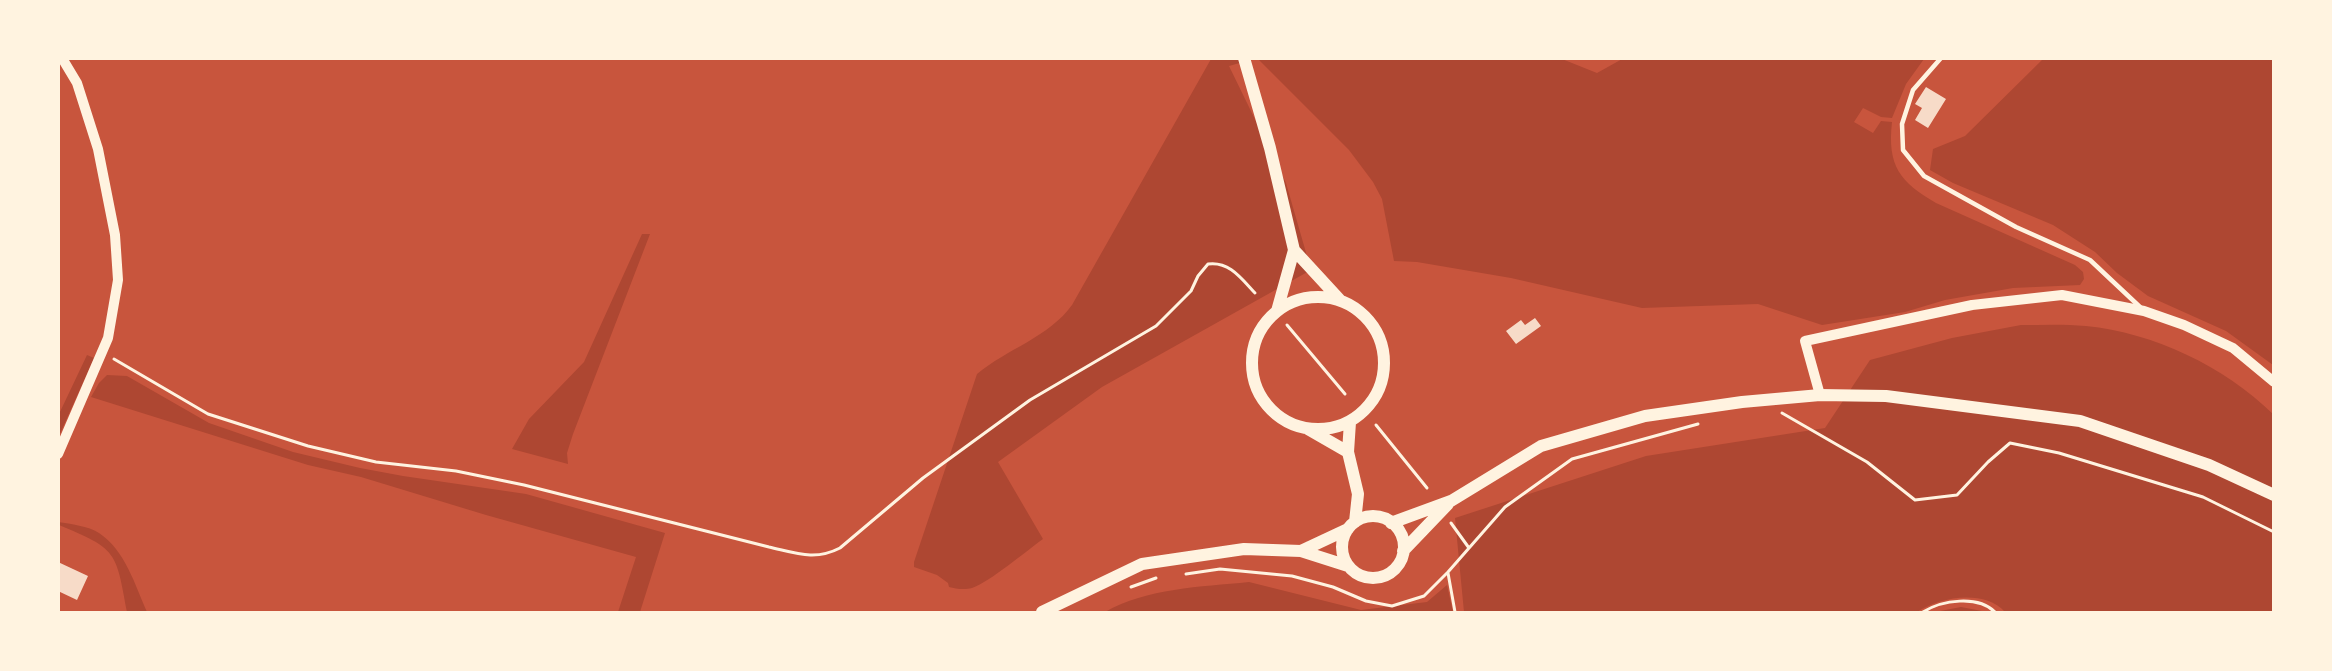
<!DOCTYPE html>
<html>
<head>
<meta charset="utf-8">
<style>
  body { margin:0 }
  #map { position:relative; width:2332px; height:671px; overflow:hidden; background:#c8553d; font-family:"Work Sans",sans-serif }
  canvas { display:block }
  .frame { position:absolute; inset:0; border:60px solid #fff3e0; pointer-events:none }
</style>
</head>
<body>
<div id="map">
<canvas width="2332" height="671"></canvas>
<div class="frame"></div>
</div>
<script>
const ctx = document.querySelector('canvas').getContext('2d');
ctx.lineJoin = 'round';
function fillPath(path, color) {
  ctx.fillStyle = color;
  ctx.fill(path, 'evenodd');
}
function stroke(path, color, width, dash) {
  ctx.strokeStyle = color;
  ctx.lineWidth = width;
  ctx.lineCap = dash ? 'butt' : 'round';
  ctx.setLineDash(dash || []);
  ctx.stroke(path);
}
fillPath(new Path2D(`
  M1211 59 1250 60 1229 66 1286 183 1311 270 1102 387 998 462 1043 539C1025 552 991 581 972 588 965 590 956 589 949 587L948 583 937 575 914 567V562L977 374C1007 349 1049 337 1072 305Z
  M1562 59 1597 73 1624 58 1924 59 1906 84 1892 118 1881 117 1863 108 1854 122 1873 133 1881 121 1892 122C1887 166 1900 182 1936 203L2075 265 2083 272 2084 279 2080 285 2013 288 1945 300 1905 312 1822 325 1758 304 1642 308 1511 278 1417 262 1394 261 1382 199 1373 182 1349 150 1258 59Z
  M2043 59H2273V365L2226 331 2148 296 2117 273 2095 252 2053 225 1953 183 1930 170 1933 149 1965 136Z
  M642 234H650L573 434 567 453 568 464 512 449 529 419 584 362Z
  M2021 325C2043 325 2064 324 2086 326 2154 333 2224 366 2273 414V612H2005C1984 589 1940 597 1917 612H1464L1455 518 1646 456 1825 428 1870 360 1952 338Z
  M87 355 94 358 59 436V414Z
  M107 375 127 376 209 423 293 452 360 468 403 476 526 494 665 533 640 612H618L636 557 486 515 361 477 308 465 91 397 99 383Z
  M58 522C71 524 88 526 99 533 125 550 135 585 147 612H127C116 551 117 549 59 525Z
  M1249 582 1361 610 1427 602 1447 585 1453 612H1105C1147 588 1200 587 1249 582Z
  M1961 607 1987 612H1935Z`), '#ae4732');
fillPath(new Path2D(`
  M1926 87 1946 99 1928 128 1915 120 1922 108 1915 104Z
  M1535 318 1541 326 1516 344 1506 331 1521 320 1525 325Z
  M58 562 88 576 77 600 58 591Z`), '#f7dbc8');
stroke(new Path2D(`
  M1287 325 1345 394
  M114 359 208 414 308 446 376 462 456 471 524 485 769 547C796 553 815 561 840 548L923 478 1030 400 1156 326 1191 291 1198 276 1208 264C1229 261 1241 278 1255 293
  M1782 413 1867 462 1915 500 1957 495 1988 462 2010 443 2059 453 2203 497 2274 532
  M1376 425 1427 488
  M1451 523 1469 548
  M1448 573 1455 612
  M1186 574 1220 569 1292 576 1333 587 1366 601 1392 606 1424 596 1448 572 1505 507 1572 459 1698 424
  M1131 587 1156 578
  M1923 612C1942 600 1978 595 1995 612`), '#fff3e0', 3);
stroke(new Path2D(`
  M1941 58 1913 90 1902 124 1903 150 1924 176 2016 227 2090 260 2140 307`), '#fff3e0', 4.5);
stroke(new Path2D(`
  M1820 395 1805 341 1972 305 2062 295 2144 311 2184 325 2233 348 2274 382
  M58 454 108 338 118 280 115 235 98 149 77 83 62 58`), '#fff3e0', 10);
stroke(new Path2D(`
  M1244 58 1270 148 1294 250 1340 300
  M1252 363a66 66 0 1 1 132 0a66 66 0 1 1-132 0Z
  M1277 311 1294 250
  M1350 422 1348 452 1358 494 1355 522
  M1308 429 1348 452
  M1342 547a31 31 0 1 1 62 0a31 31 0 1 1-62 0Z
  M1391 523 1451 501 1541 446 1645 416 1742 402 1820 395 1886 396 2080 421 2209 465 2274 495
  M1301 551 1348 529
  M1403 551 1448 504
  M1042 612 1142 564 1244 549 1301 551 1348 566`), '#fff3e0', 12);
</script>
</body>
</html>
